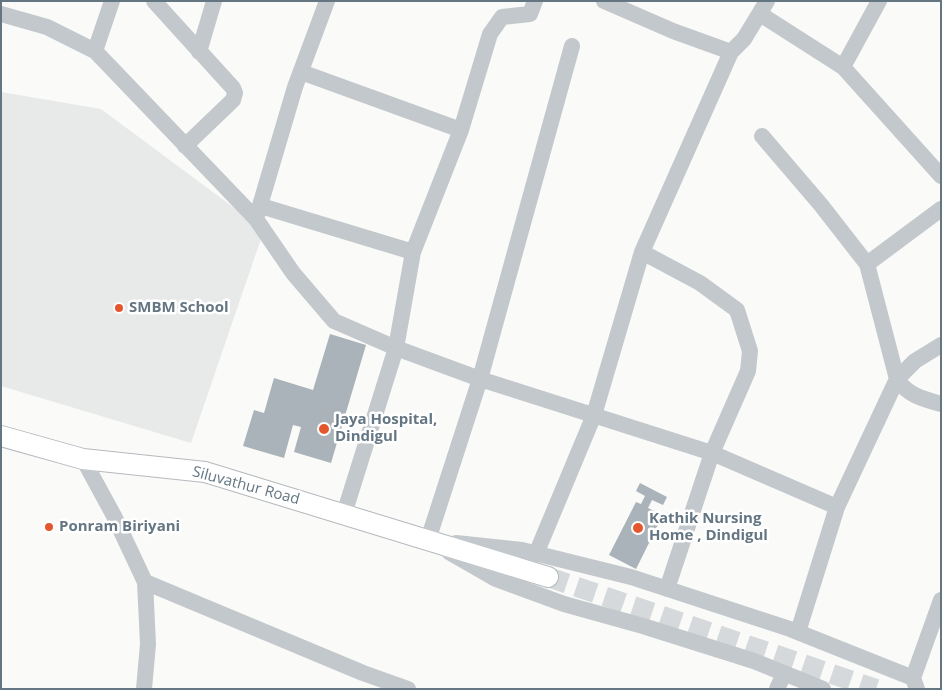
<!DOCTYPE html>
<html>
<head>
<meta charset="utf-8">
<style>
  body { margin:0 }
  #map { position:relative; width:942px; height:690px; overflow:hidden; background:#fafaf8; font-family:"Open Sans",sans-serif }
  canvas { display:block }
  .frame { position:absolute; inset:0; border:2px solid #657683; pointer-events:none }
</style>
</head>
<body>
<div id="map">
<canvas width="942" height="690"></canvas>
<div class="frame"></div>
</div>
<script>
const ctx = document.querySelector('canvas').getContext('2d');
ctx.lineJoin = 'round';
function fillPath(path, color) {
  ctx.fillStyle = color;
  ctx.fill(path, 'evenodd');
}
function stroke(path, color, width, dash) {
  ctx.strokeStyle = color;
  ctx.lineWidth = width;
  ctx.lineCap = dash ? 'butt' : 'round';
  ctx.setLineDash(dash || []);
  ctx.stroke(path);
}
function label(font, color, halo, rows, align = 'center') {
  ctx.font = font + ' "Open Sans",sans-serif';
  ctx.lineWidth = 5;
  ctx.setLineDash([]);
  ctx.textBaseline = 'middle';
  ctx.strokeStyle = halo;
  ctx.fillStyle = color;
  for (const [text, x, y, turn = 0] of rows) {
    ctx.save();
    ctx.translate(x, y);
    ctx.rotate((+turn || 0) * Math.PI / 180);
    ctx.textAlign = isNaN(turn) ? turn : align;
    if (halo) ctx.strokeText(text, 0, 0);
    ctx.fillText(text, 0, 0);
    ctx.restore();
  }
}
fillPath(new Path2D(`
  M1 92 101 109 264 230 191 443 1 386Z`), '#e8e9e9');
fillPath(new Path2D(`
  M330 334 366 345 331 463 294 452 301 427 293 425 284 458 243 446 254 410 264 413 274 378 313 390Z
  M640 483 667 497 663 505 652 500 648 508 663 515 636 569 609 555 636 502 641 504 645 496 636 491Z`), '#aab3b9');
stroke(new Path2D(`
  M548 577 876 689`), '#d5d9db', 20, [20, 10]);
const major = new Path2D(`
  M1 436 83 459 205 472 548 577`);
stroke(major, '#b5babe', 22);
stroke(new Path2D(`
  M154 1 233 88 235 93 233 100 185 146
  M604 1 673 31 731 52 744 39 767 1
  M1 14 47 27 95 51 256 219 293 273 334 321 396 348 480 379 712 453 837 507
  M760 14 843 67 941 176
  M95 51 112 1
  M199 52 214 1
  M843 67 879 1
  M301 72 461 130
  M762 136 821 205 867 264 897 379C907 395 923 399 941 404
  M261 206 413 252
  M256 219 295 87 327 1
  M642 252 700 283 737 310 750 351 748 371 712 453 667 589
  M867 264 941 209
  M83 459 114 516 145 582 148 644 144 689
  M344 514 396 348 413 252 461 130 490 34 502 17 530 14 535 1
  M428 540 480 379 572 46
  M456 543 522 550 631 577 790 629 913 678 917 689
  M449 552 496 579 564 604 643 626 754 661 823 689
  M536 554 594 415 642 252 731 52
  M145 582 363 673 408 689
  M798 632 837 507 897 379 915 361 941 345
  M913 678 941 600
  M777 689 784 674`), '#c3c8cc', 16);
stroke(major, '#fff', 20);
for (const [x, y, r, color] of [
  [119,308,5,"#e4572e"],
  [324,429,6,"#e4572e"],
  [49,527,5,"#e4572e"],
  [638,528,6,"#e4572e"]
]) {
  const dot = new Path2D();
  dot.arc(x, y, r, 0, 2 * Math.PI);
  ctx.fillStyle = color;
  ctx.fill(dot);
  stroke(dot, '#fff', 2);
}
label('bold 15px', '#657683', '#fff', [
  ["SMBM School",129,308],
  ["Jaya Hospital,",335,420],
  ["Dindigul",335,437],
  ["Kathik Nursing",649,519],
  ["Home , Dindigul",649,536],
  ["Ponram Biriyani",59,527]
], 'left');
label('15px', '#657683', '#fff', [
  ["Siluvathur Road",246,486,15]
]);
</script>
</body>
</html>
